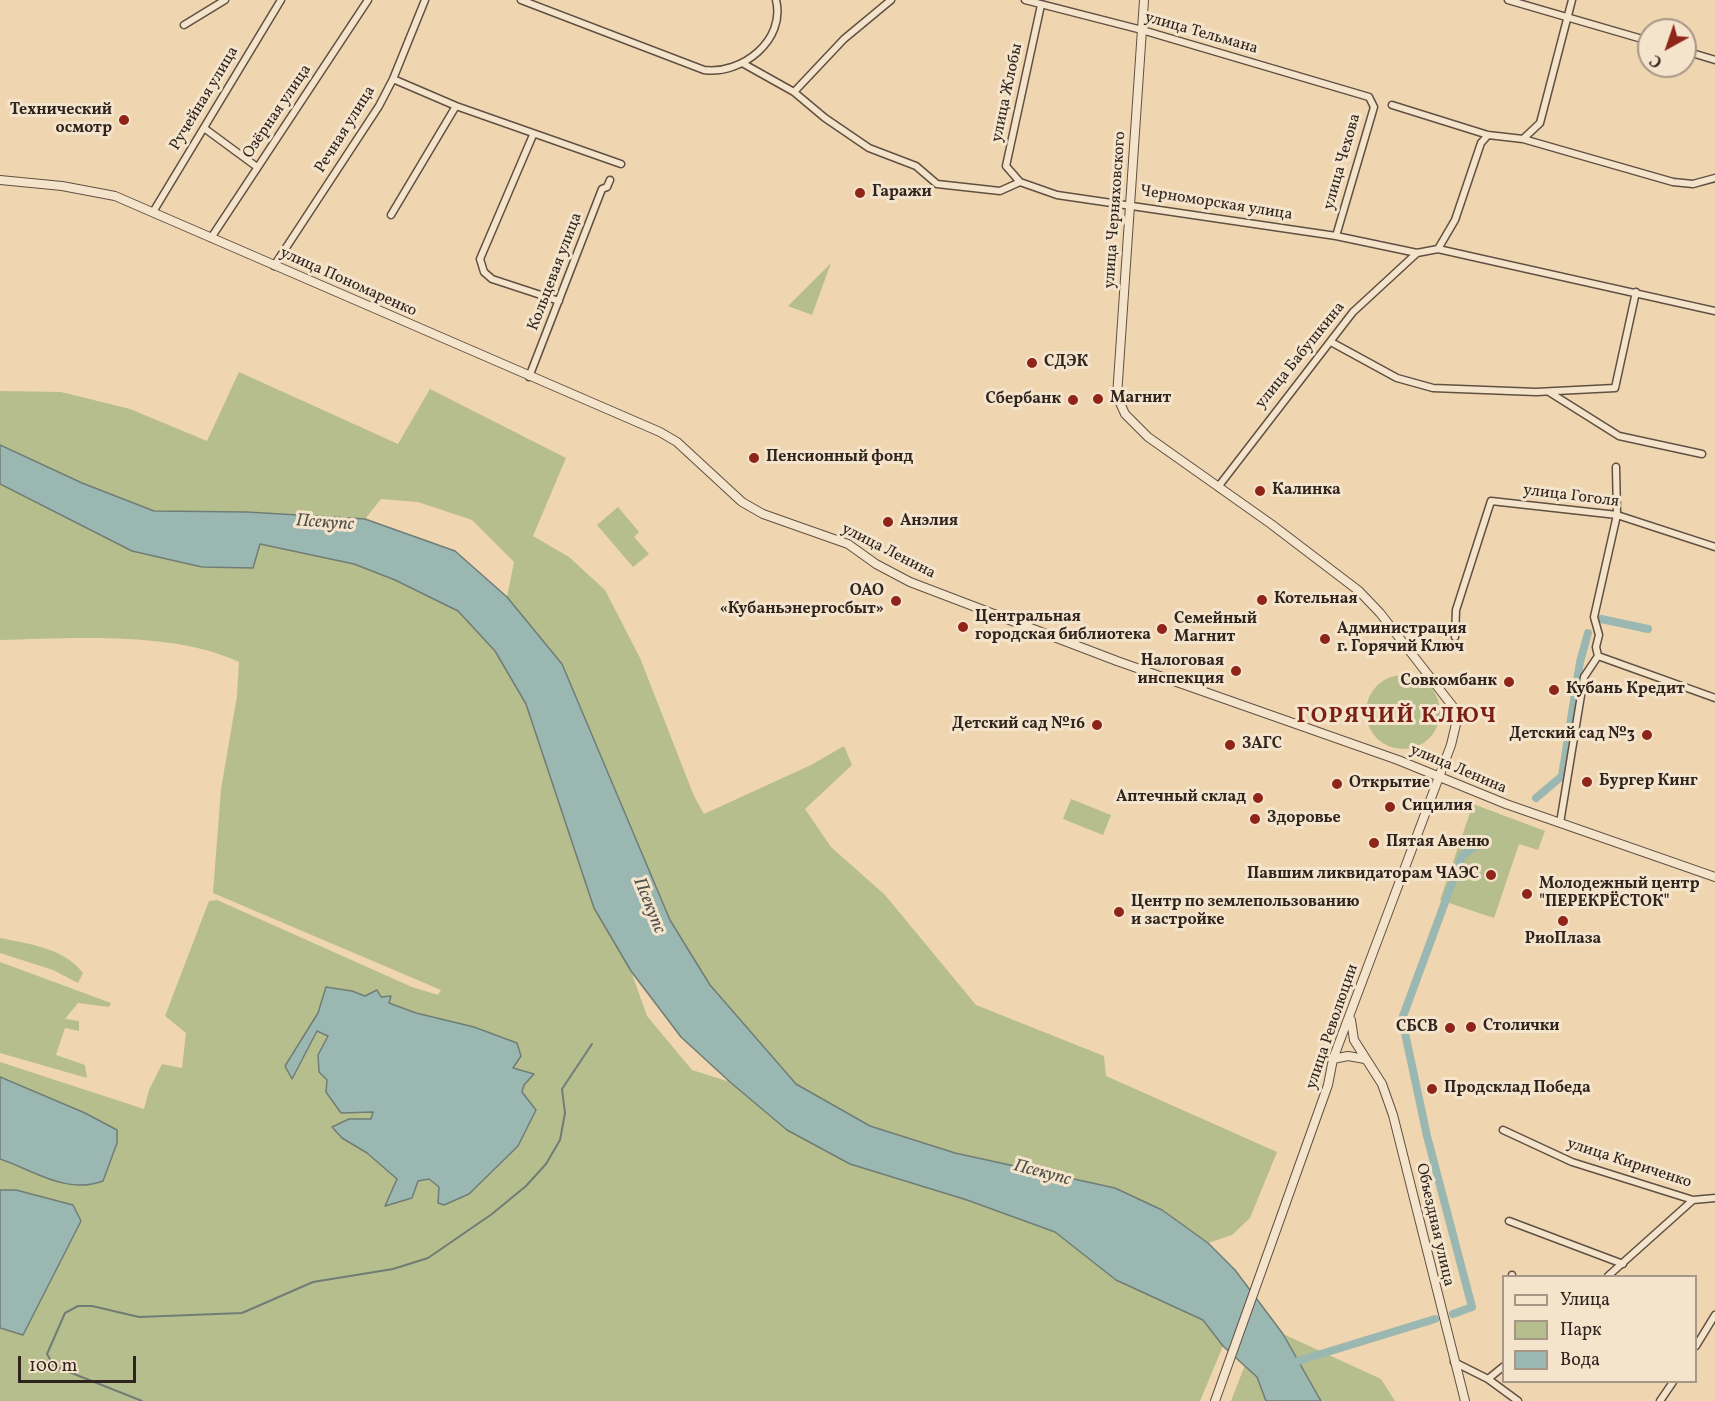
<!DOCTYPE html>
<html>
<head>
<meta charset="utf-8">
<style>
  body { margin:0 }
  #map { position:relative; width:1715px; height:1401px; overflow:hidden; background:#efd5b0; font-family:Vollkorn,serif }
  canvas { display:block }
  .legend { position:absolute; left:1502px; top:1275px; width:195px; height:108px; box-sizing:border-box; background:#f5e4cc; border:2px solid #a69786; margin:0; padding:8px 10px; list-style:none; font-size:18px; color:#30241e }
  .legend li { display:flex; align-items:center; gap:12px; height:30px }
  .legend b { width:30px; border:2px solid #a69786 }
  .north { position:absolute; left:1637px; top:18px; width:60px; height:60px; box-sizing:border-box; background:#f5e4cc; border:2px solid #a69786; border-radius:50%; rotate:220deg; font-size:16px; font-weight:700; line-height:24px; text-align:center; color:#30241e }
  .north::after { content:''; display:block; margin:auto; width:21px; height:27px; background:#8f2418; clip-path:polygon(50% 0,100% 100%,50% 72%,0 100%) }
  .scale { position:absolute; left:18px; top:1356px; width:118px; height:27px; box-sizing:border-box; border:3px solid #30241e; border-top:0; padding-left:8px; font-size:18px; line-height:21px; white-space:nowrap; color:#30241e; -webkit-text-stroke:4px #f5e4cc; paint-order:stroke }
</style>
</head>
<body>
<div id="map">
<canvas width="1715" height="1401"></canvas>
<ul class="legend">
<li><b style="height:8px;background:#f5e4cc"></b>Улица</li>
<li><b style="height:16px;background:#b6be8d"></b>Парк</li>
<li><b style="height:16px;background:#9ab8b1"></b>Вода</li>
</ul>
<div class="north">С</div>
<div class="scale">100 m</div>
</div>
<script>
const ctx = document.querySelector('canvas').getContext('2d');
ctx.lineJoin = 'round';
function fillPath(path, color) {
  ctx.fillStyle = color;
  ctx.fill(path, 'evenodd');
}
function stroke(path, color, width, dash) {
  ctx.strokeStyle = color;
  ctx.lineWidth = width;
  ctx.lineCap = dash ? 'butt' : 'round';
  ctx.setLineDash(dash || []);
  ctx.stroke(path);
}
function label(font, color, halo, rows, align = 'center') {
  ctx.font = font + ' Vollkorn,serif';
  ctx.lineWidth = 6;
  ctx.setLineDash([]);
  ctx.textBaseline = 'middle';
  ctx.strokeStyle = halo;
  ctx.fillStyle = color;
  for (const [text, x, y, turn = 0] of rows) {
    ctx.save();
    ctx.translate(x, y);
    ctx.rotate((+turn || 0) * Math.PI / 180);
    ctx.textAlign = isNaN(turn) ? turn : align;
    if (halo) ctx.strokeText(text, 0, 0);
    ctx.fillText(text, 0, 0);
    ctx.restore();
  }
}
fillPath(new Path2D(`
  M831 263 812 315 788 306Z
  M239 372 398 444 430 389 566 458 533 536 569 557 605 590 640 658 694 796 704 814 811 765 844 746 852 765 805 809 831 847 885 895 976 1005 1104 1056 1106 1076 1277 1152 1250 1218 1232 1235 1208 1243 1162 1210 1115 1188 955 1153 869 1126 796 1084 710 985 670 920 562 664 507 597 514 562 472 520 418 502 381 499 365 519 247 512 154 511 82 483 0 445V391L61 392 130 409 207 441Z
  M0 484 132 551 259 544 354 564 395 580 458 611 495 651 526 704 594 908 631 971 647 1016 692 1070 730 1082 787 1130 850 1164 967 1200 1055 1232 1116 1280 1203 1320 1223 1346 1200 1401H0V1328L23 1335 16 1190H0V1062L144 1109 149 1090 162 1064 182 1068 186 1033 165 1016 209 901 217 900 412 987 438 995 441 990 213 893 221 789 237 696 239 662C175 631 71 638 0 640ZM326 987 352 991 365 997 372 992 388 1003 416 1013 367 1153 373 1112 341 1113 327 1080 328 1036 317 1031 292 1078 285 1066 318 1013ZM447 1021 474 1027 517 1043 513 1068 533 1074 524 1085 522 1092 536 1110 518 1146 469 1194 438 1203 439 1187 429 1179 418 1181 412 1198 385 1206 397 1179Z
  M618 507 639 532 634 537 649 554 633 567 597 525Z
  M1366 712a37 37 0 1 1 74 0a37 37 0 1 1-74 0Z
  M1071 799 1111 815 1103 835 1063 819Z
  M1473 804 1545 831 1538 850 1519 844 1494 918 1440 900Z
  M0 938C29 944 64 948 83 973L78 983 53 970 0 953Z
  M0 962 111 1003 109 1007 78 1003 65 1019 79 1021V1031L65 1028 56 1055 85 1065 87 1078 0 1053Z
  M1283 1334 1381 1379 1395 1401H1321Z
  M1245 1365 1257 1377 1266 1401H1231Z`), '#b6be8d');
const water = new Path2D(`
  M0 445 82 483 154 511 247 512 365 519 455 551 507 597 562 664 670 920 710 985 796 1084 870 1126 955 1153 1115 1188 1162 1210 1208 1243 1235 1270 1283 1334 1321 1401H1266L1257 1377 1223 1346 1203 1320 1116 1280 1055 1232 967 1200 850 1164 787 1130 730 1082 681 1037 631 971 594 908 526 704 495 651 458 611 395 580 354 564 260 544 253 568 202 567 132 551 0 484Z
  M326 987 352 991 365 996 377 990 381 997 391 996 389 1003 416 1013 474 1027 517 1043 521 1056 513 1068 534 1074 524 1085 522 1092 536 1110 518 1146 469 1194 444 1205 438 1203 439 1187 429 1179 418 1181 412 1198 385 1206 397 1179 367 1153 342 1138 332 1127 349 1119H371L373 1112 341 1113 326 1092 327 1080 319 1072 318 1055 328 1036 317 1031 292 1079 285 1066 318 1013Z
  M0 1077 85 1113 117 1130V1143L103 1181C67 1195 33 1170 0 1159Z
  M0 1190H16L73 1205 81 1221 23 1335 0 1328Z`);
fillPath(water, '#9ab8b1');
stroke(water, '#707d76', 1.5);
stroke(new Path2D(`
  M142 1401 54 1366 47 1354 65 1313 78 1306H92L139 1317 242 1313 313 1282 393 1269 428 1258 492 1214 526 1186 546 1164 560 1140 565 1113 562 1089 592 1044`), '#707d76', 2);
stroke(new Path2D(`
  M1601 619 1648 629
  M1536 798 1562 776 1580 662 1588 633
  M1453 1314 1472 1307 1427 1136 1402 1019 1462 856 1487 838
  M1298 1361 1435 1319`), '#9ab8b1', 8);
const minor = new Path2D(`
  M521 0 704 70C742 75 786 40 776 0
  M1025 0 1142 30 1369 97 1374 107 1336 236
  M1508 0 1649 41
  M184 25 225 0
  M1685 51 1715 60
  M744 64 794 92 825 118 869 148 916 166 937 184 1000 191 1020 182 1057 195 1336 236 1417 253 1438 249 1715 311
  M393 79 456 106 621 164
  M794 92 844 39 891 0
  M1392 105 1488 135 1523 139 1673 182 1693 184 1715 178
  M204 128 257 167
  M533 135 480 259 484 272 492 279 559 301
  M1523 139 1540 123 1572 0
  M1020 182 1006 166 1041 5
  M153 212 281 0
  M391 215 456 106
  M211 238 368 0
  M1438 249 1455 220 1481 143 1488 135
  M274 266 379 106 393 79 425 0
  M1331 342 1397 378 1433 388 1536 392 1615 388 1636 292
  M529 377 602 189 607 187 610 180
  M1549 392 1619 436 1702 454
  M1218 487 1353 312 1417 253
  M1455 637 1456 610 1491 501 1617 515 1715 547
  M1598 656 1715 698
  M1560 823 1584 677 1598 656 1596 647 1599 635 1594 617 1617 515 1616 467
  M1503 1130 1572 1162 1693 1200 1715 1198
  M1509 1221 1623 1264
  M1512 1275V1276
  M1608 1276 1693 1200
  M1696 1346 1715 1315
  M1454 1362 1488 1379 1504 1366
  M1488 1379 1518 1401
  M1660 1401 1673 1382`);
const tertiary = new Path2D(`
  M1144 0 1117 396 1125 414 1148 437 1271 524 1359 591 1380 613 1454 708 1456 724 1451 745 1333 1059 1328 1085 1215 1401
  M0 180 62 186 115 196 660 432 677 442 742 502 763 514 848 544 876 564 910 582 1117 661 1398 760 1506 804 1715 877
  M1351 1020 1354 1040 1382 1084 1393 1115 1465 1401
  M1333 1059 1348 1056 1365 1059`);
stroke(minor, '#605042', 9);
stroke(tertiary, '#605042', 10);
stroke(minor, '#f5e4cc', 6);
stroke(tertiary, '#f5e4cc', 8);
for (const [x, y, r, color] of [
  [124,120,6,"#8f2418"],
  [860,193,6,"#8f2418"],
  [1032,363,6,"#8f2418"],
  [1098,399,6,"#8f2418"],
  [1073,400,6,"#8f2418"],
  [754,458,6,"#8f2418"],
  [1260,491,6,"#8f2418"],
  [888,522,6,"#8f2418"],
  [1262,600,6,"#8f2418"],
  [896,601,6,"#8f2418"],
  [963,627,6,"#8f2418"],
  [1162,629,6,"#8f2418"],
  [1325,639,6,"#8f2418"],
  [1236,671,6,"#8f2418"],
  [1509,682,6,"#8f2418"],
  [1554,690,6,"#8f2418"],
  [1097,725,6,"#8f2418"],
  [1647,735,6,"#8f2418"],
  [1230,745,6,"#8f2418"],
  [1587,782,6,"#8f2418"],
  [1337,784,6,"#8f2418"],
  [1258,798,6,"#8f2418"],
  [1390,807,6,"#8f2418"],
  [1255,819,6,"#8f2418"],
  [1374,843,6,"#8f2418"],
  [1491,875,6,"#8f2418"],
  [1527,894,6,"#8f2418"],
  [1119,912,6,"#8f2418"],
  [1563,921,6,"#8f2418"],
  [1471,1027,6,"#8f2418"],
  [1450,1028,6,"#8f2418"],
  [1432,1089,6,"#8f2418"]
]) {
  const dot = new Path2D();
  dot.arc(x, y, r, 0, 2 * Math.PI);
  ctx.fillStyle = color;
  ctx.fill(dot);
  stroke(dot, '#f5e4cc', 2);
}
label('16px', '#30241e', '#f5e4cc', [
  ["улица Тельмана",1201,34,16],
  ["улица Жлобы",1008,93,-78],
  ["Ручейная улица",205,99,-59],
  ["Озёрная улица",278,112,-56],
  ["Речная улица",346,130,-58],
  ["улица Чехова",1343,162,-74],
  ["Черноморская улица",1216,204,9],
  ["улица Черняховского",1116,210,-86],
  ["Кольцевая улица",556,272,-69],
  ["улица Пономаренко",348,283,24],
  ["улица Бабушкина",1301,356,-51],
  ["улица Гоголя",1571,497,7],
  ["улица Ленина",888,552,27],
  ["улица Ленина",1458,770,23],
  ["улица Революции",1333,1027,-71],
  ["улица Кириченко",1629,1164,18],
  ["Объездная улица",1434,1225,77]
]);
label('bold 16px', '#30241e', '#f5e4cc', [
  ["Технический",112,111,"right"],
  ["осмотр",112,129,"right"],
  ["Гаражи",872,193],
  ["СДЭК",1044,363],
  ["Магнит",1110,399],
  ["Сбербанк",1061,400,"right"],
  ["Пенсионный фонд",766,458],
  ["Калинка",1272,491],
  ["Анэлия",900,522],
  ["ОАО",884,592,"right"],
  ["«Кубаньэнергосбыт»",884,610,"right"],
  ["Котельная",1274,600],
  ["Центральная",975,618],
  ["городская библиотека",975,636],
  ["Семейный",1174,620],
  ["Магнит",1174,638],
  ["Администрация",1337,630],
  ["г. Горячий Ключ",1337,648],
  ["Налоговая",1224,662,"right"],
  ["инспекция",1224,680,"right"],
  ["Совкомбанк",1497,682,"right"],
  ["Кубань Кредит",1566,690],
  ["Детский сад №16",1085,725,"right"],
  ["Детский сад №3",1635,735,"right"],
  ["ЗАГС",1242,745],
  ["Бургер Кинг",1599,782],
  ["Открытие",1349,784],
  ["Аптечный склад",1246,798,"right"],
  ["Сицилия",1402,807],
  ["Здоровье",1267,819],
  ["Пятая Авеню",1386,843],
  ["Павшим ликвидаторам ЧАЭС",1479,875,"right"],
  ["Молодежный центр",1539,885],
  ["\"ПЕРЕКРЁСТОК\"",1539,903],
  ["Центр по землепользованию",1131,903],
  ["и застройке",1131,921],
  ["РиоПлаза",1563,940,"center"],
  ["Столички",1483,1027],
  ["СБСВ",1438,1028,"right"],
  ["Продсклад Победа",1444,1089]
], 'left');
label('italic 18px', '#50504a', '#f5e4cc', [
  ["Псекупс",325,524,4],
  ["Псекупс",648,906,68],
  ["Псекупс",1042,1174,15]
]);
ctx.letterSpacing = '1.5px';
label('bold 22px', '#7a1f14', '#f5e4cc', [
  ["ГОРЯЧИЙ КЛЮЧ",1397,718]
]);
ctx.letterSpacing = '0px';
</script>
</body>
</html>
